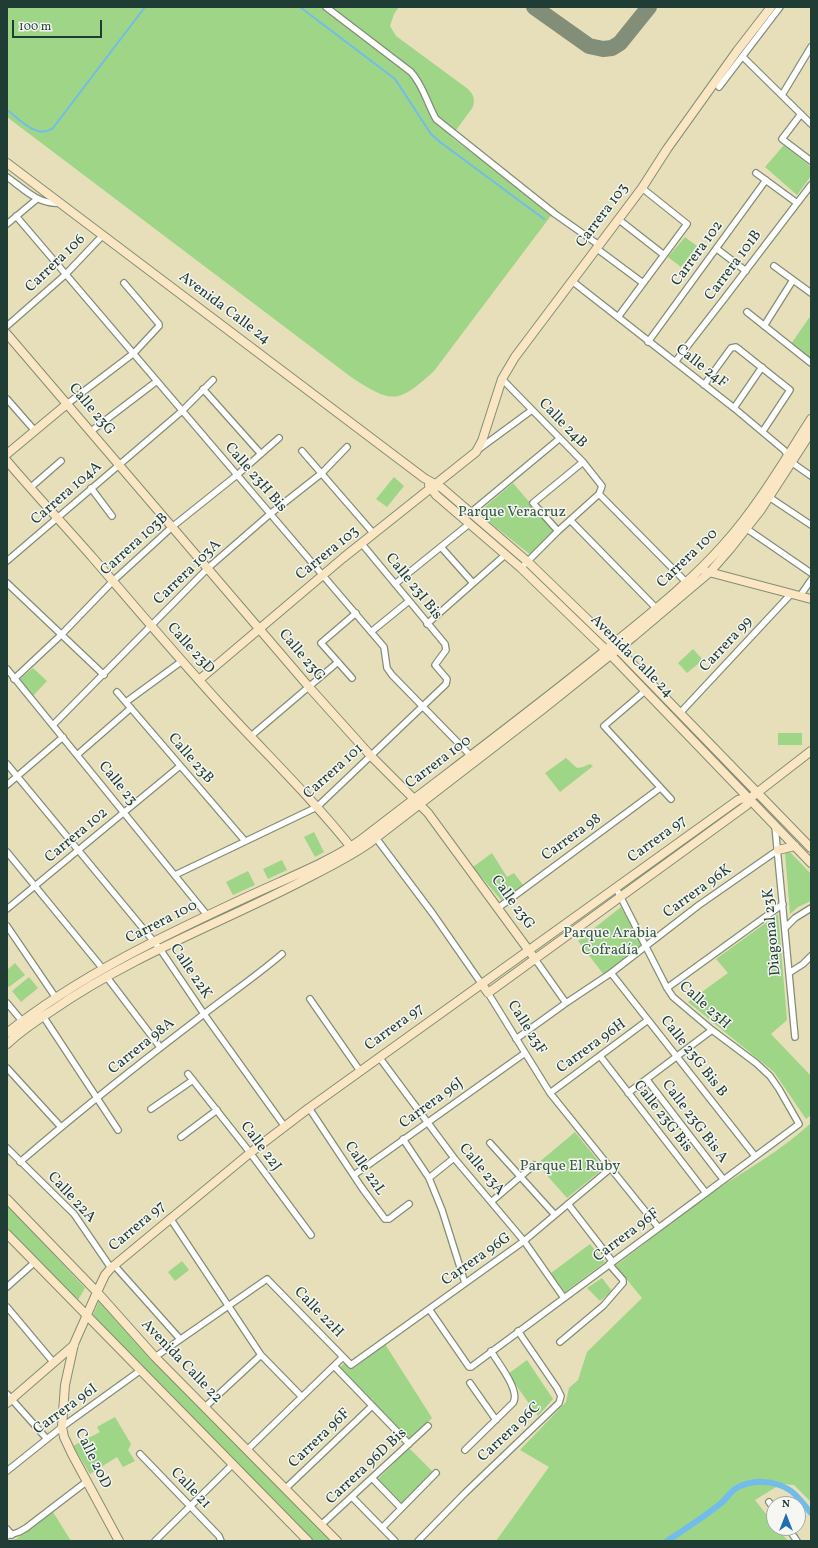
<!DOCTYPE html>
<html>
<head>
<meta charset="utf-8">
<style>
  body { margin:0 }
  #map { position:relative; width:818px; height:1548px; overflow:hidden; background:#e6dfba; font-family:Vollkorn,serif }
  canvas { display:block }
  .frame { position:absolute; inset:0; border:8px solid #1f3d34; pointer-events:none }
  .north { position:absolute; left:766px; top:1496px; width:40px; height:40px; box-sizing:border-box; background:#f6f6f2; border:1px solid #a0aca6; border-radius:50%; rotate:0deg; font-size:11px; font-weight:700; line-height:16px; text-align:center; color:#1f3d34 }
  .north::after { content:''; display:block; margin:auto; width:14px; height:18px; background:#1f6fb2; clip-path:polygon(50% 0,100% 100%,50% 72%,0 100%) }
  .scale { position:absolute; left:12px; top:20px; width:90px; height:18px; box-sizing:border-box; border:2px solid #1f3d34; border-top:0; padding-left:5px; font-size:12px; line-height:14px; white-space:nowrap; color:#1f3d34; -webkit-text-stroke:3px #f6f6f2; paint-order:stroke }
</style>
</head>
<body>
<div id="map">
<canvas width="818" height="1548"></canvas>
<div class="frame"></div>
<div class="north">N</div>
<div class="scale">100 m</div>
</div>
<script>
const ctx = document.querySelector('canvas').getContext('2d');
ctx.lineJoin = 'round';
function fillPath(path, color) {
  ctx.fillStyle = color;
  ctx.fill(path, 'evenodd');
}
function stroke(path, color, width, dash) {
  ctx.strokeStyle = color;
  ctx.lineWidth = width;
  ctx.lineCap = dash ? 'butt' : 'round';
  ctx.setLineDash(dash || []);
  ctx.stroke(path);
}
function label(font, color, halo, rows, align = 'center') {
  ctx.font = font + ' Vollkorn,serif';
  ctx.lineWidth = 3;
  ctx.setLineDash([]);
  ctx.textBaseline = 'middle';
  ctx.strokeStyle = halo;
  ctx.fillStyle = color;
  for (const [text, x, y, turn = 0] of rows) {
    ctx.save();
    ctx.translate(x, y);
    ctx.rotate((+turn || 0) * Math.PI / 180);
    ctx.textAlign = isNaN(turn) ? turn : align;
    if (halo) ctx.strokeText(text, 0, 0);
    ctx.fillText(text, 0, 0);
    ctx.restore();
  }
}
fillPath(new Path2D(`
  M7 7H399L394 14 390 26 396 36 468 89C474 95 475 99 473 107L451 137 553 213 434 371C398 404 392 404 351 377L7 117Z
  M784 145 811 167V176L797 195 765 167Z
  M685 237 697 246 681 267 668 257Z
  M811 315V359L791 344Z
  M394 477 404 486 387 507 376 499Z
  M513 483 554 531 532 556 478 513Z
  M693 649 703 660 687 673 678 663Z
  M33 668 47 681 32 697 19 680Z
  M778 733H802V745H778Z
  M566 758 577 768 583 767 590 764 593 766 560 792 545 773Z
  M314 832 324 852 315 857 304 837Z
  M790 852 811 874V901L798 907 790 914 785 853Z
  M492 853 507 877 514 873 523 885 501 900 473 867Z
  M282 860 287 870 268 879 263 869Z
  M248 871 255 885 233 895 226 882Z
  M621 907 642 945 604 975 578 941Z
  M778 914 787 1020 771 1034 811 1076V1115L806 1119 774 1072 688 1002 728 973 716 959Z
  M15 963 25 975 9 987 7 985V970Z
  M29 977 38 988 21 1002 12 991Z
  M811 1123V1502L794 1485 781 1484 755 1500 774 1524V1528H777L788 1541H496L549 1467 520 1450 566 1402 569 1388 578 1380 587 1352 642 1298 615 1265 619 1263C650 1240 680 1215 712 1193 745 1170 781 1151 811 1123Z
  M575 1132 604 1168 567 1198 537 1164Z
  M7 1204 85 1288 78 1300 7 1230Z
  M590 1244 605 1262 565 1292 551 1273Z
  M182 1261 189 1270 175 1281 168 1272Z
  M602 1278 612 1291 600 1301 587 1288Z
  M99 1301 264 1473 333 1541H311L93 1315Z
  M385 1344 432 1418 410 1441 340 1367 345 1363 354 1368Z
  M527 1360 553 1399 538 1416 508 1374Z
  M115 1417 131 1444 128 1450 135 1461 123 1467 117 1457 90 1474 73 1446 100 1432 97 1427Z
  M409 1448 433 1472 402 1503 378 1479Z
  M53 1512 71 1541H7L16 1539Z`), '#9ed587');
stroke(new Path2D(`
  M300 7 395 79 431 134 440 142 544 219
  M7 110C20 119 37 140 53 128L145 7`), '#72bceb', 2);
stroke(new Path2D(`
  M667 1541C685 1529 704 1517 720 1504 726 1500 729 1493 735 1489 751 1479 772 1480 788 1489 797 1494 804 1505 811 1513`), '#72bceb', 6);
stroke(new Path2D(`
  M534 7 589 46 603 49 612 48 620 43 649 7`), '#828e77', 16);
const street = new Path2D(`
  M326 7 411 72C423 85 427 103 436 119L555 214 599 245
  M743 57 811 124
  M719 87 780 7
  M782 95 811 47
  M801 114 782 139 811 161
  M756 173 797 203
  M7 177C23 188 38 205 60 203
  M16 216 384 647 387 668 392 675 471 756
  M618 219 664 255
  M7 224 37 199
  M596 248 643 283
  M717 249 746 271
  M774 266 811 293
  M572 281 734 408 784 450 794 464 811 476
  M747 312 811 363
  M618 317 687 224 642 188
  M7 326 65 275 103 235
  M764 326 793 280
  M648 342 766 180
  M675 362 724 299 811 185
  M502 379 583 462 602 486 599 494 558 531 525 564
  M704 385 731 348 736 347 790 390 763 431
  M203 389 261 454
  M7 399 35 431
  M67 404 134 353 159 326V324L124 283
  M734 408 762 367
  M90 432 157 381
  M479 449 532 410
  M302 451 374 534
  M30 488 61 461
  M91 488 112 516
  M599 494 686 582
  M769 497 811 525
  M470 513 559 439
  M570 520 656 608
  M747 529 811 573
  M558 531 533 503 583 462
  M441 547 473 583
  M7 561 182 411 213 380
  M7 583 104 675
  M395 584 469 524
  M800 596 811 580
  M427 624 505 555
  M371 632 409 601
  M7 669 207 915
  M352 678 321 643 356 613
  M14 679 61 635 113 581 172 527 237 475 279 438
  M645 691 604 726 671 799
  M117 692 245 841
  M126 702 182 661
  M680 713 791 594
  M53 725 208 568 270 514 322 473 347 447
  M251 736 338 662
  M77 755 131 708
  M7 764 160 949 204 1014 285 1127
  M7 785 63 737
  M775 826 795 1037
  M376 838 433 914 481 983
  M7 852 103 969
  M175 875 317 807 446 684 447 679 435 665 446 650 445 644 362 544
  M498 908 660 788
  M7 909 180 766
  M7 926 56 998
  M785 928 795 918 811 908
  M535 959 566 1003
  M611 973 755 1156
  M789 973 803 964 811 956
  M106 976 160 1047
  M667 988 783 904
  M488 993 550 1093 658 1227
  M310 999 360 1071
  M7 1003 22 1021
  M43 1016 118 1130
  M516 1039 566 1003 611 973 699 905 778 850
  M600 1056 706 1193
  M379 1057 454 1158 524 1241 564 1298
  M7 1068 61 1127
  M188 1074 248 1150 311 1235
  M647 1080 723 1179
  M550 1093 648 1020
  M628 1093 712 1030
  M309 1108 362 1188 385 1219H389L409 1204
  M151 1109 193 1080
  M181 1137 217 1110
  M403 1139 429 1178 442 1210 465 1283
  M490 1143 555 1215
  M7 1148 74 1214 111 1268
  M20 1162C77 1113 136 1066 195 1021 224 998 254 978 282 954
  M354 1175 525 1053
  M429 1178 454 1158
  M491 1202 534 1165
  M568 1204 612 1261
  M170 1218 261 1355 302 1397
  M114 1265 180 1339
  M7 1287 35 1262
  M7 1307 54 1363
  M429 1309 469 1367H471L799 1124 779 1089 770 1076 756 1063 712 1030 673 997 667 988 616 888
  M560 1342 603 1306 623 1283V1280L609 1264
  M155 1357 267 1279 351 1365 524 1241 611 1168
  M334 1366 409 1444
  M470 1383 496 1420
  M7 1394 47 1439
  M205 1407 261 1355
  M247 1450 343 1357
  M465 1450 513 1403C521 1391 498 1363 491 1351
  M140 1454 219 1536 221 1541
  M7 1471 62 1427 141 1370
  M372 1478 401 1508
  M285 1489 372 1406
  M352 1497 395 1541
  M769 1502 774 1509
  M321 1525 428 1426
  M382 1528 436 1473
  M788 1528 797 1541
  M7 1529 12 1535
  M7 1536 19 1532 26 1528 86 1482
  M155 1541 233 1464
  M418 1541 465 1493 559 1403 561 1396 557 1388 518 1331`);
const secondary = new Path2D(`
  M7 163 424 478 442 488 528 562 613 644 811 848
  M7 334 309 687 370 755 428 813 535 959
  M7 454 67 404
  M7 461C35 494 64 525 93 558 136 608 179 659 224 708 267 755 314 800 354 851
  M429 485 436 495 521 568 606 650 811 863
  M705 571 811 599
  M199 680 343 558 476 452 482 441 502 379 515 357 642 188 667 149 737 51 771 7
  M778 850 795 846
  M481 983 488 993 747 805 749 799 811 751
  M7 1033C80 975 165 935 249 896 285 879 330 862 362 839 442 777 523 717 601 654 643 619 688 585 724 544 758 506 784 461 811 419
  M7 1044C21 1031 37 1020 53 1010 128 958 213 926 294 885 319 872 345 860 368 844L543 709 633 637 710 572 730 549 760 511 811 432
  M7 1199 97 1292 155 1357 337 1541
  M7 1234 308 1541
  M7 1403 74 1345
  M119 1541 72 1454 64 1437 62 1427 65 1385 74 1344 97 1292 105 1275 111 1268 250 1153 309 1108 738 800 744 798 749 799`);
stroke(street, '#828e77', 8);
stroke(secondary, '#828e77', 10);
stroke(street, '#fff', 5.5);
stroke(secondary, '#fbe6c4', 8);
label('15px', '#1f3d34', '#f6f6f2', [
  ["Carrera 103",603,216,-53],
  ["Carrera 102",698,254,-54],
  ["Carrera 106",56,264,-44],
  ["Carrera 101B",734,266,-53],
  ["Avenida Calle 24",224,309,37],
  ["Calle 24F",701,367,38],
  ["Calle 23G",91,410,50],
  ["Calle 24B",562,424,46],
  ["Calle 23H Bis",255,478,49],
  ["Carrera 104A",67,494,-41],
  ["Carrera 103B",135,545,-42],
  ["Carrera 103",328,554,-39],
  ["Carrera 100",688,559,-44],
  ["Carrera 103A",188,573,-44],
  ["Calle 23I Bis",413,587,51],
  ["Carrera 99",727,645,-47],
  ["Calle 23D",190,649,48],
  ["Calle 23G",301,656,50],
  ["Avenida Calle 24",631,657,45],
  ["Calle 23B",190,759,49],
  ["Carrera 100",439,763,-37],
  ["Carrera 101",334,772,-42],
  ["Calle 23",117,784,51],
  ["Carrera 102",77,836,-40],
  ["Carrera 98",572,838,-36],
  ["Carrera 97",658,840,-36],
  ["Carrera 96K",698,892,-36],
  ["Calle 23G",512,903,54],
  ["Carrera 100",162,923,-27],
  ["Diagonal 23K",773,932,-95],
  ["Calle 22K",190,972,56],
  ["Calle 23H",704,1006,42],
  ["Carrera 97",395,1028,-36],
  ["Calle 23F",526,1028,58],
  ["Carrera 98A",142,1047,-39],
  ["Carrera 96H",592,1047,-36],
  ["Calle 23G Bis B",693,1057,52],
  ["Carrera 96J",432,1104,-36],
  ["Calle 23G Bis",662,1117,52],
  ["Calle 23G Bis A",694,1122,53],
  ["Calle 22J",260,1147,53],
  ["Calle 22L",364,1169,56],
  ["Calle 23A",481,1170,50],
  ["Calle 22A",71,1198,47],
  ["Carrera 97",138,1227,-40],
  ["Carrera 96F",627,1236,-37],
  ["Carrera 96G",477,1260,-35],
  ["Calle 22H",318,1313,46],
  ["Avenida Calle 22",181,1362,46],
  ["Carrera 96I",66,1410,-36],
  ["Carrera 96C",510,1433,-43],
  ["Carrera 96F",320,1439,-44],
  ["Calle 20D",92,1459,64],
  ["Carrera 96D Bis",367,1467,-43],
  ["Calle 21",190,1489,46]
]);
label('15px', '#385b45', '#f6f6f2', [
  ["Parque Veracruz",512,513],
  ["Parque Arabia",610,934],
  ["Cofradía",610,951],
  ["Parque El Ruby",570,1167]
]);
</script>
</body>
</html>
